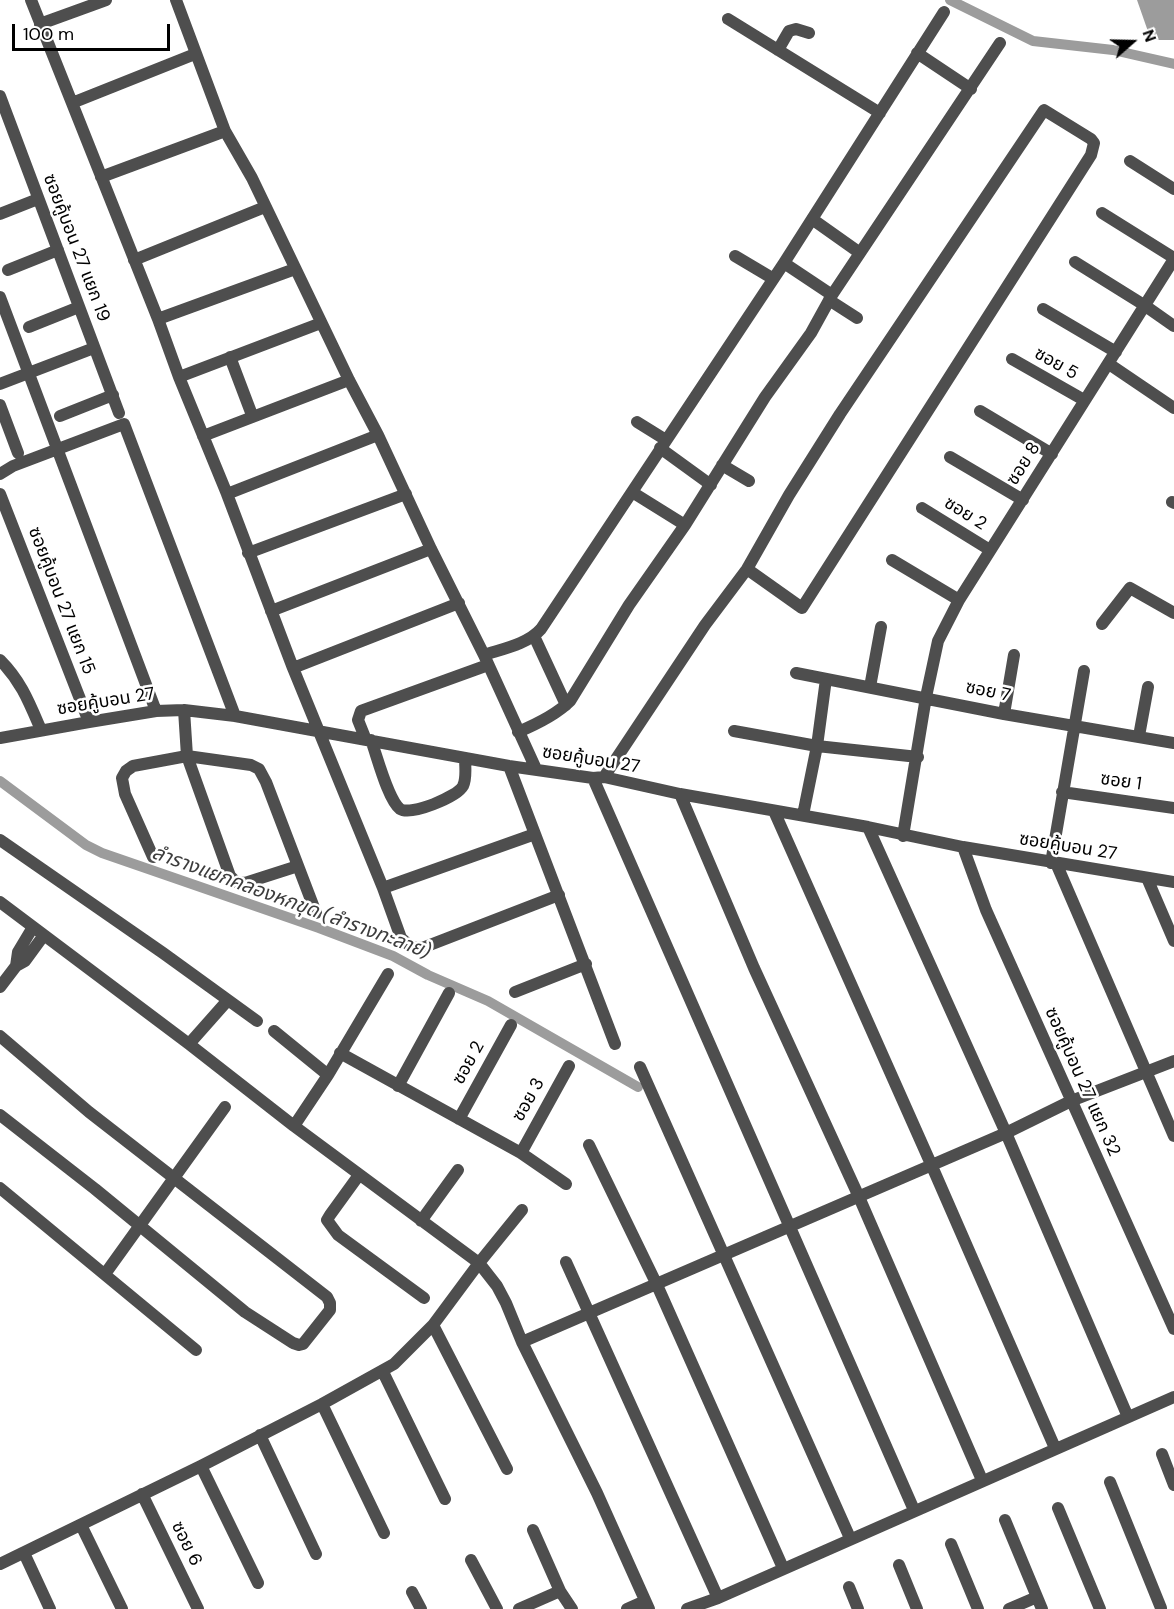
<!DOCTYPE html>
<html>
<head>
<meta charset="utf-8">
<style>
  body { margin:0 }
  #map { position:relative; width:1174px; height:1609px; overflow:hidden; background:#fff; font-family:"DM Sans",sans-serif }
  canvas { display:block }
  .north { position:absolute; left:1102px; top:12px; width:60px; height:60px; -webkit-text-stroke:4px #fff; paint-order:stroke; rotate:70deg; font-size:16px; font-weight:700; line-height:24px; text-align:center; color:#000 }
  .north::after { content:''; display:block; margin:auto; width:21px; height:27px; background:#000; clip-path:polygon(50% 0,100% 100%,50% 72%,0 100%) }
  .scale { position:absolute; left:12px; top:24px; width:158px; height:27px; box-sizing:border-box; border:3px solid #000; border-top:0; padding-left:8px; font-size:18px; line-height:21px; white-space:nowrap; color:#000; -webkit-text-stroke:4px #fff; paint-order:stroke }
</style>
</head>
<body>
<div id="map">
<canvas width="1174" height="1609"></canvas>
<div class="north">N</div>
<div class="scale">100 m</div>
</div>
<script>
const ctx = document.querySelector('canvas').getContext('2d');
ctx.lineJoin = 'round';
function fillPath(path, color) {
  ctx.fillStyle = color;
  ctx.fill(path, 'evenodd');
}
function stroke(path, color, width, dash) {
  ctx.strokeStyle = color;
  ctx.lineWidth = width;
  ctx.lineCap = dash ? 'butt' : 'round';
  ctx.setLineDash(dash || []);
  ctx.stroke(path);
}
function label(font, color, halo, rows, align = 'center') {
  ctx.font = font + ' "DM Sans","Noto Sans Thai",sans-serif';
  ctx.lineWidth = 5;
  ctx.setLineDash([]);
  ctx.textBaseline = 'middle';
  ctx.strokeStyle = halo;
  ctx.fillStyle = color;
  for (const [text, x, y, turn = 0] of rows) {
    ctx.save();
    ctx.translate(x, y);
    ctx.rotate((+turn || 0) * Math.PI / 180);
    ctx.textAlign = isNaN(turn) ? turn : align;
    if (halo) ctx.strokeText(text, 0, 0);
    ctx.fillText(text, 0, 0);
    ctx.restore();
  }
}
fillPath(new Path2D(`
  M1137 0H1174V40H1151Z`), '#9c9c9c');
stroke(new Path2D(`
  M950 0 1033 41 1113 50 1174 64
  M0 781 86 845 102 853 319 928 393 956 428 975 488 1001 638 1087`), '#9c9c9c', 10);
stroke(new Path2D(`
  M31 0 158 319 179 377 227 494 293 668 383 888 401 938 411 947 422 948 559 895
  M176 0 225 131 252 178 349 380 378 435 431 549 484 655 536 769
  M728 19 880 113
  M40 24 106 0
  M778 50 789 31 796 29 809 33
  M917 53 971 89
  M0 96 119 413
  M72 103 195 54
  M1130 161 1174 189
  M101 177 225 131
  M1102 213 1174 258
  M0 214 38 199
  M812 219 860 253
  M735 256 772 278
  M134 260 265 207
  M1075 262 1144 305 1174 326
  M784 263 832 295
  M8 270 58 250
  M0 297 156 711
  M829 300 857 318
  M1043 309 1116 352
  M158 319 295 269
  M29 327 79 307
  M230 357 252 415
  M1012 359 1084 400
  M1109 364 1174 408
  M179 377 321 323
  M0 384 94 348
  M0 405 18 453
  M980 411 1052 454
  M60 416 113 395
  M637 422 666 440
  M203 436 349 380
  M660 448 711 485
  M950 457 1023 500
  M722 465 749 481
  M0 474 13 466 124 424 235 716
  M632 492 685 525
  M0 494 89 722
  M227 494 378 435
  M1172 502 1174 503
  M922 508 990 550
  M248 553 406 494
  M892 560 959 600
  M271 611 431 549
  M1102 624 1130 588 1174 613
  M534 636 566 705
  M484 655C502 649 528 644 541 629L784 263 944 12
  M0 660C21 681 29 702 41 730
  M293 668 459 603
  M796 673 1004 714 1174 743
  M870 687 881 627
  M184 710 187 756 230 876 236 882 245 883 298 866
  M1004 714 1014 655
  M734 731 817 746 918 757
  M518 732C537 724 556 715 570 701L629 605 685 525 765 397 811 333 832 295 1000 43
  M1139 736 1148 687
  M0 738 89 722 156 711 184 710 235 716 509 766 593 778 604 777 680 794 868 827 963 847 1174 882
  M366 740 358 720 361 711 488 665
  M371 740C377 756 388 800 400 809 411 816 457 797 463 786 467 778 465 767 465 758
  M509 766 615 1044
  M604 777 705 625 747 569 789 495 840 414 1044 110 1091 139 1094 143 1091 155 802 608 747 569
  M593 778 914 1510
  M1062 792 1174 808
  M680 794 754 968 859 1197 982 1480
  M774 811 931 1164 1055 1448
  M803 815 817 746 826 679
  M868 827 1006 1133 1128 1417
  M903 836 926 697 938 641 959 600 1174 259
  M0 840 163 953 257 1021
  M963 847 986 910 1174 1329
  M153 857 125 794 122 778 126 771 133 766 187 756 251 765 259 769 266 782 316 913
  M1051 863 1084 671
  M1056 863 1174 1136
  M1147 878 1174 941
  M383 888 535 834
  M0 902 189 1044 294 1126 479 1263 497 1286 506 1303 522 1342 597 1493 649 1609
  M16 966 18 952 33 927
  M0 987 16 966 25 961 44 935
  M515 992 586 964
  M274 1031 328 1075
  M0 1036 89 1112 327 1297 330 1303V1310L303 1344 299 1345 293 1343 245 1312 95 1189 0 1115
  M189 1044 228 1000
  M340 1053 521 1153 566 1184
  M640 1067 850 1538
  M398 1086 449 993
  M459 1119 511 1025
  M294 1126 328 1075 388 974
  M589 1145 657 1285 783 1568
  M521 1153 569 1066
  M359 1175 330 1215 327 1220 338 1235 424 1298
  M0 1188 196 1350
  M421 1221 458 1170
  M566 1262 718 1598
  M105 1274 225 1107
  M433 1325 507 1469
  M522 1342 1006 1133 1071 1101 1174 1061
  M383 1372 445 1499
  M322 1404 384 1533
  M260 1435 316 1554
  M1162 1454 1174 1485
  M201 1466 258 1583
  M1110 1482 1161 1608
  M142 1494 198 1609
  M1058 1508 1100 1609
  M1005 1520 1042 1609
  M81 1525 122 1609
  M533 1530 560 1591
  M951 1544 978 1609
  M24 1553 50 1609
  M471 1560 497 1609
  M0 1564 201 1466 322 1404 394 1364 433 1325 479 1263 522 1210
  M899 1565 917 1609
  M849 1587 858 1609
  M412 1592 421 1609
  M519 1609 560 1591 572 1609
  M627 1609 645 1601
  M687 1609 718 1598 1174 1397
  M1009 1609 1037 1597`), '#4e4e4e', 12);
label('18px', '#000', '#fff', [
  ["ซอยคู้บอน 27 แยก 19",76,248,69],
  ["ซอย 5",1056,364,29],
  ["ซอย 8",1024,464,-58],
  ["ซอย 2",965,514,32],
  ["ซอยคู้บอน 27 แยก 15",61,601,69],
  ["ซอย 7",988,692,12],
  ["ซอยคู้บอน 27",106,702,-9],
  ["ซอยคู้บอน 27",591,760,9],
  ["ซอย 1",1121,782,8],
  ["ซอยคู้บอน 27",1068,847,9],
  ["ซอย 2",469,1063,-61],
  ["ซอยคู้บอน 27 แยก 32",1082,1082,66],
  ["ซอย 3",529,1100,-61],
  ["ซอย 6",186,1544,64]
]);
label('italic 20px', '#3d3d3d', '#fff', [
  ["ลำรางแยกคลองหกขุด (ลำรางทะลาย)",291,903,20]
]);
</script>
</body>
</html>
